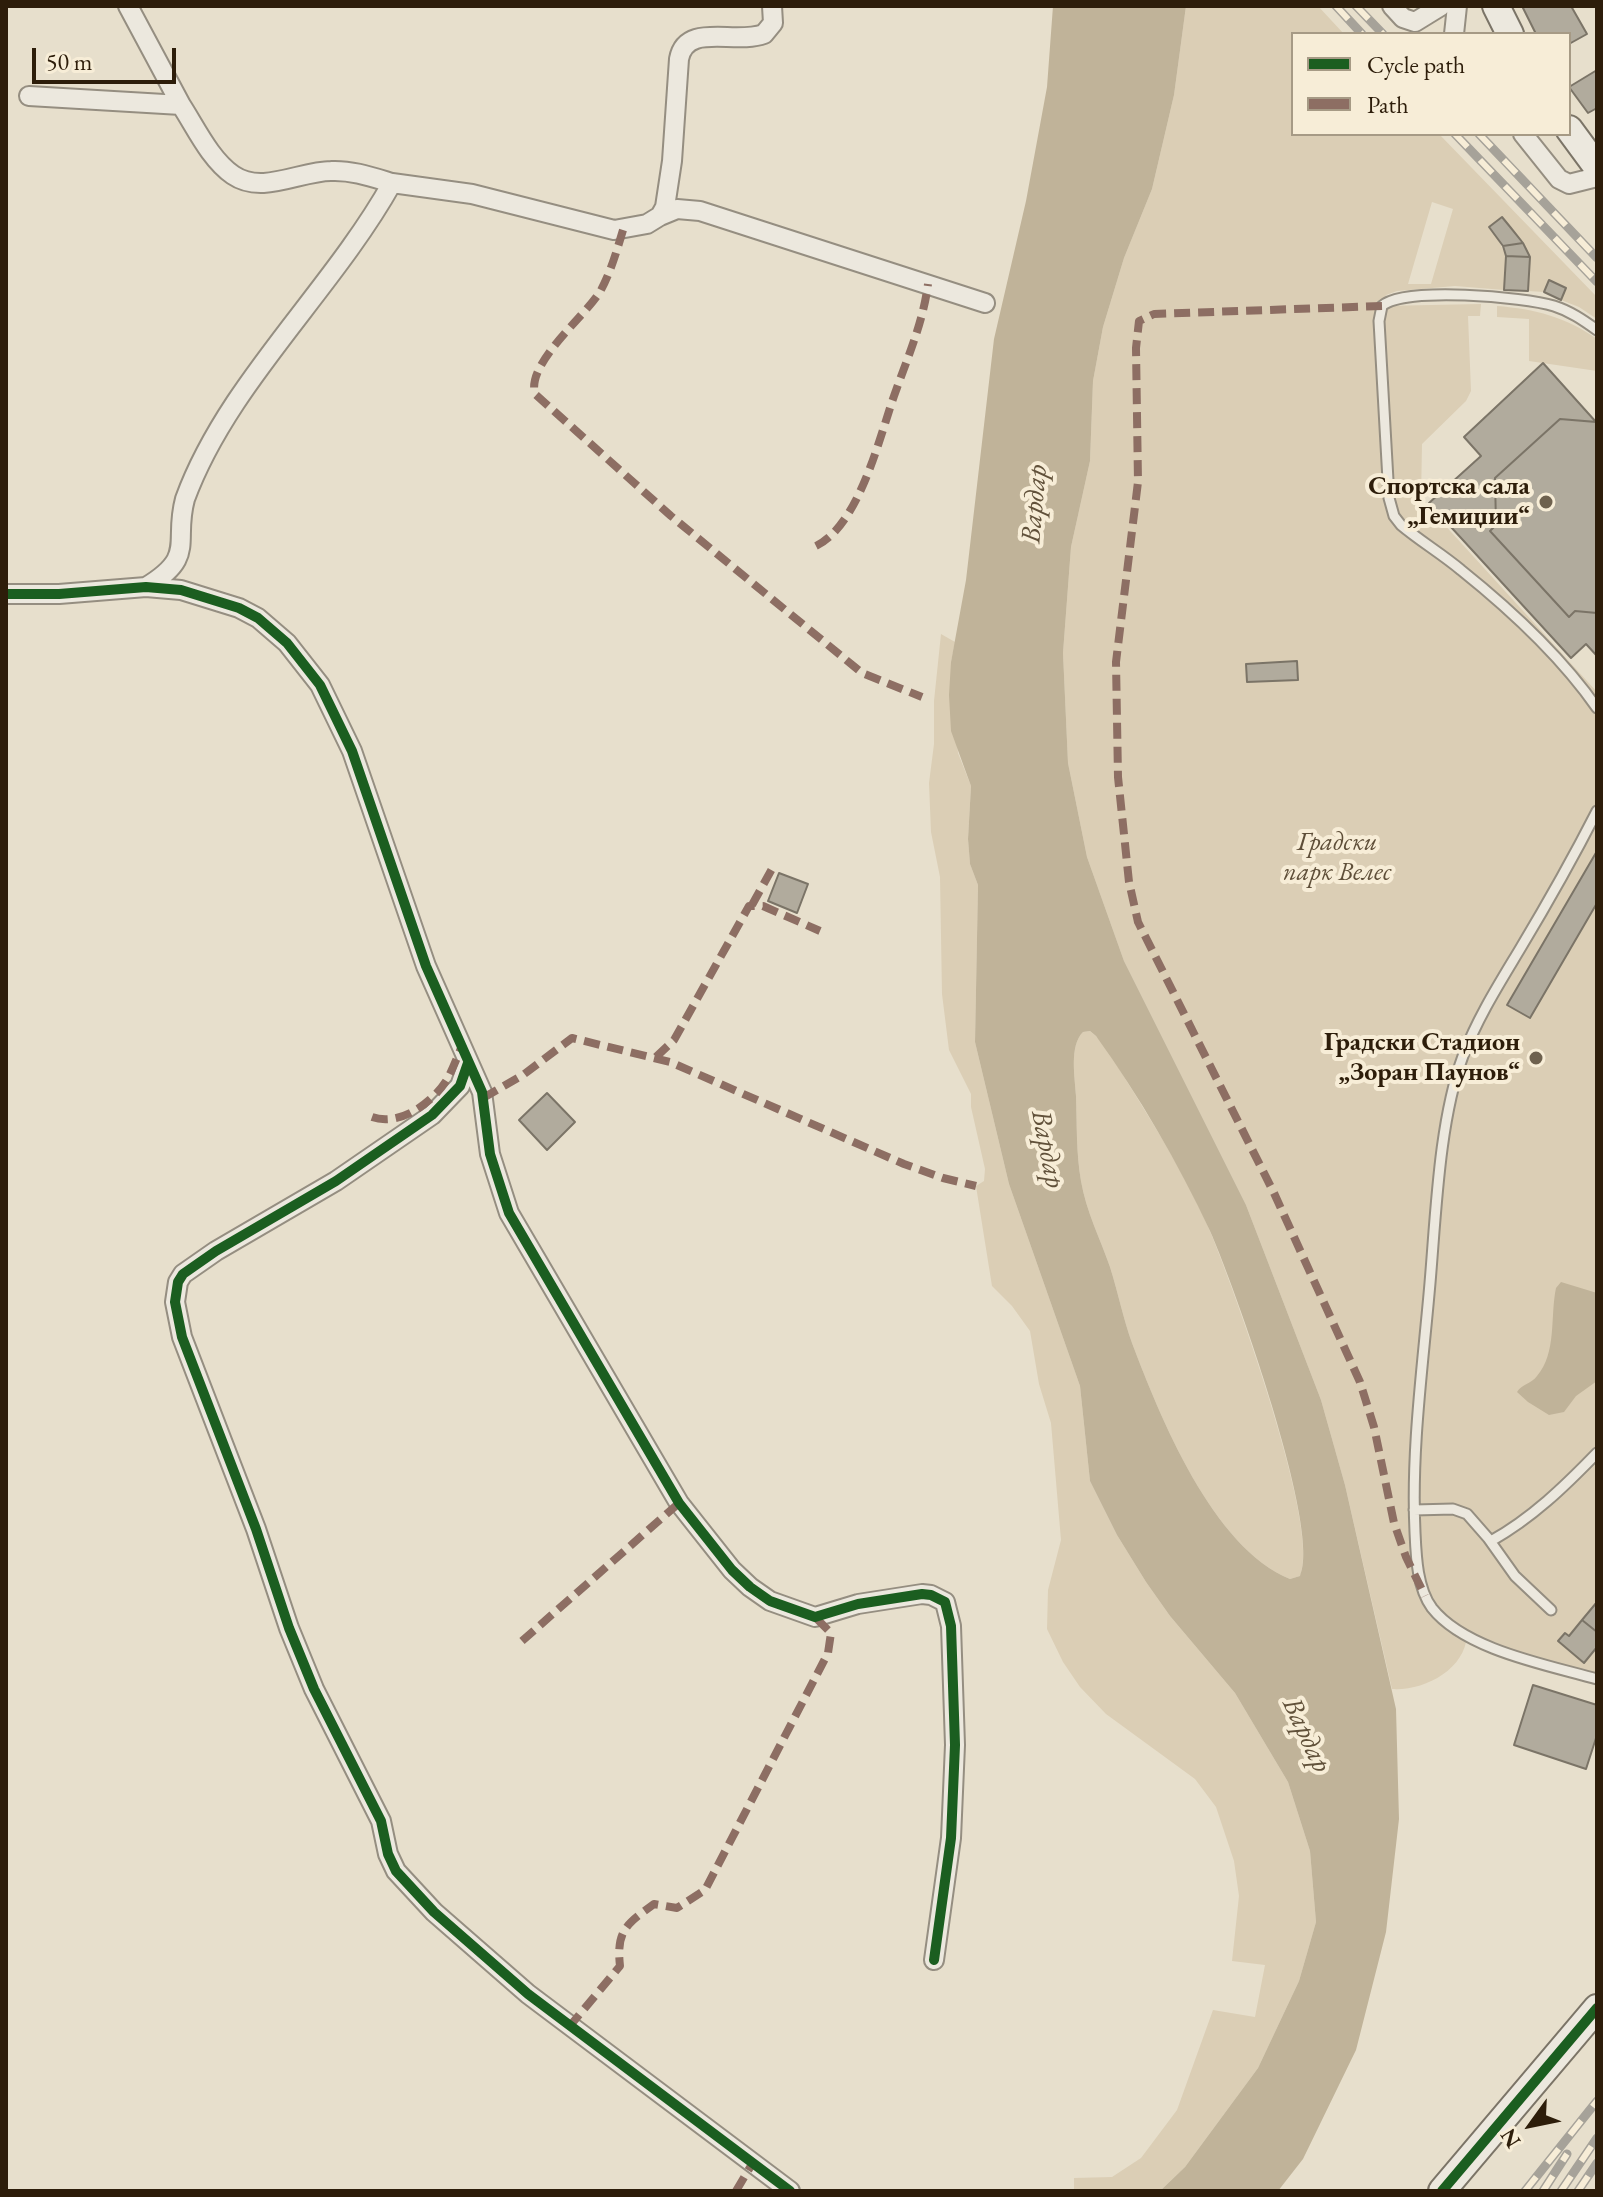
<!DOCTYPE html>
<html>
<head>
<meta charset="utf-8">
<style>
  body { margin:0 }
  #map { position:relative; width:1603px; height:2197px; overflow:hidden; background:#e7dfcc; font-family:"EB Garamond",serif }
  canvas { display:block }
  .frame { position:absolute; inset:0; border:8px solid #2d1d0a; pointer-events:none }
  .legend { position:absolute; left:1291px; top:32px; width:280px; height:104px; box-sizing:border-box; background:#f7edd7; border:2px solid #a69a85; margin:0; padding:10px 14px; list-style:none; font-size:24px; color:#2d1d0a }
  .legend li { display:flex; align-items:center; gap:16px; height:40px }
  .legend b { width:40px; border:2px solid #a69a85 }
  .north { position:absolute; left:1491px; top:2085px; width:80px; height:80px; -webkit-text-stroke:6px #f7edd7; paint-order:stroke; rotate:237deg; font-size:22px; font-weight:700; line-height:32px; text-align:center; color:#2d1d0a }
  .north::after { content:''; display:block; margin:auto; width:28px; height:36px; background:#2d1d0a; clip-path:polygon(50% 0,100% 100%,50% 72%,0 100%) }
  .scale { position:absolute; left:32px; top:48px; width:144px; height:36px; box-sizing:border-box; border:4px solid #2d1d0a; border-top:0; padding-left:10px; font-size:24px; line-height:28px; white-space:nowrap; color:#2d1d0a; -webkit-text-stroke:6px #f7edd7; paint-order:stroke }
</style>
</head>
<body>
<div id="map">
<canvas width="1603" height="2197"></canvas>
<div class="frame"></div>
<ul class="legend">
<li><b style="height:10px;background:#1b5e20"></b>Cycle path</li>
<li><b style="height:10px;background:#8d6e63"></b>Path</li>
</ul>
<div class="north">N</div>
<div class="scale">50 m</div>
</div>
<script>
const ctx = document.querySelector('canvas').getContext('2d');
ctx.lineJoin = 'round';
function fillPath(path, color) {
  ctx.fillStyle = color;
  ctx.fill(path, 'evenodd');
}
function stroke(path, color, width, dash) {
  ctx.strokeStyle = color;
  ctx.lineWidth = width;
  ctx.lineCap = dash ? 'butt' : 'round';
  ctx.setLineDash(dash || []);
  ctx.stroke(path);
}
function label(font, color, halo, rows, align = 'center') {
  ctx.font = font + ' "EB Garamond",serif';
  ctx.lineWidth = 8;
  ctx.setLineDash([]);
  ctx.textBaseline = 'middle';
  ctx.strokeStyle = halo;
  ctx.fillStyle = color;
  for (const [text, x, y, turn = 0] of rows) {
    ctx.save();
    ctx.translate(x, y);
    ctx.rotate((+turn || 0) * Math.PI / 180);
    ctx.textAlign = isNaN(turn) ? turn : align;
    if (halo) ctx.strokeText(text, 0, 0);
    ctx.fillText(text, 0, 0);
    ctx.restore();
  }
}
fillPath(new Path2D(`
  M1186 6H1318L1344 34H1293V134H1439L1597 297V319L1579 307 1561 300 1566 288 1550 280 1544 292 1528 291 1530 257 1502 218 1497 237 1506 256 1504 290 1455 286 1397 291 1386 295 1382 306 1481 304 1480 316H1468L1471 391 1466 401 1422 444 1421 499 1597 692V1679L1529 1660 1467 1635C1465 1670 1424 1691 1392 1689L1345 1485 1321 1400 1246 1205 1124 961 1087 857 1068 763 1063 653 1071 547 1090 461 1093 381 1103 327 1124 258 1152 189 1174 95ZM1432 202 1453 209 1431 284H1408Z
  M1497 306C1535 309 1566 317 1597 339V371L1529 361V319L1497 317Z
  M941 634 955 642 951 662 958 753 971 786 968 839 970 864 978 885 975 1042 1009 1184 1080 1386 1090 1481 1117 1535 1146 1582 1170 1616 1235 1693 1288 1782 1310 1851 1316 1922 1299 1981 1258 2068 1185 2167 1160 2191H1074V2178L1112 2177 1141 2158 1177 2110 1213 2010 1255 2017 1265 1965 1232 1961 1239 1896 1234 1861 1216 1807 1195 1779 1106 1714 1080 1687 1063 1662 1047 1629 1048 1590 1061 1540 1051 1423 1039 1384 1030 1331 1012 1306 992 1286 976 1186 984 1181 985 1169 971 1107V1094L949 1050 942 994 940 877 931 832 929 783 934 744V701Z
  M1090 1031C1106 1043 1116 1064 1126 1080 1157 1130 1190 1182 1212 1236 1234 1290 1322 1531 1300 1576L1290 1579C1213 1548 1160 1417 1132 1343 1123 1318 1118 1292 1110 1267 1100 1238 1086 1211 1081 1181 1076 1153 1077 1124 1076 1096 1075 1077 1069 1046 1083 1032Z`), '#dbceb5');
fillPath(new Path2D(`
  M1053 6H1186L1174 95 1152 189 1124 258 1103 327 1093 381 1090 461 1071 547 1063 653 1068 763 1087 857 1124 961 1246 1205 1321 1400 1345 1485 1396 1709 1399 1819 1386 1932 1356 2050 1303 2159 1278 2191H1160L1185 2167 1258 2068 1299 1981 1316 1922 1310 1851 1288 1782 1235 1693 1170 1616 1146 1582 1117 1535 1090 1481 1080 1386 1009 1184 975 1042 978 885 970 864 968 839 971 786 951 731 949 695 951 662 966 580 994 339 1026 201 1047 87ZM1090 1031 1096 1036C1140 1097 1178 1163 1210 1231 1233 1282 1323 1532 1300 1576L1290 1579C1213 1548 1160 1417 1132 1343 1123 1318 1118 1292 1110 1267 1100 1238 1086 1211 1081 1181 1076 1153 1077 1124 1076 1096 1075 1077 1069 1046 1083 1032Z
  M1561 1282 1597 1293V1381L1576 1396 1564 1412 1549 1415 1528 1402 1517 1392C1522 1384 1531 1384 1537 1376 1557 1353 1550 1316 1556 1288Z`), '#c0b399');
const building = new Path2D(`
  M1522 6H1571L1587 34 1569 44V34H1536Z
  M1597 70V108L1588 113 1569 87Z
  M1502 217 1511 228 1523 243 1503 246 1489 227Z
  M1523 243 1530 257 1506 256 1503 246Z
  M1506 256 1530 257 1528 291 1504 290Z
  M1549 280 1566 288 1561 300 1544 292Z
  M1543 363 1596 422 1560 419 1495 478 1496 525 1490 531 1569 617 1575 611 1597 613V656L1586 644 1571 658 1429 503 1481 456 1464 437Z
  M1560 419 1597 422V613L1575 611 1569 617 1490 531 1496 525 1495 478Z
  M1297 661 1298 680 1247 682 1246 664Z
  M1597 851V903L1530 1018 1507 1005Z
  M779 873 808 884 797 913 768 901Z
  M547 1093 575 1122 547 1150 519 1120Z
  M1597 1602V1632L1582 1620Z
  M1582 1620 1597 1632V1647L1584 1663 1558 1641 1565 1633 1569 1636Z
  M1533 1685 1597 1705V1735L1586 1769 1514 1745Z`);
fillPath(building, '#b1ab9d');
stroke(building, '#7b7467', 2);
const service = new Path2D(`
  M1597 330C1583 320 1570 311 1554 306 1524 297 1404 286 1382 306L1379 321 1389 498 1394 516 1401 525C1420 541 1442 554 1461 570 1511 610 1560 655 1597 708
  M1597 811C1573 858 1547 904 1520 949 1499 984 1478 1017 1463 1056 1439 1121 1436 1213 1430 1283 1423 1365 1411 1449 1415 1532 1416 1555 1417 1588 1432 1608 1465 1650 1548 1665 1597 1679
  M1414 1510 1453 1509 1467 1514 1488 1538 1515 1576 1551 1610
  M1491 1541C1532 1518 1564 1487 1597 1453`);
const minor = new Path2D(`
  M1392 6 1403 18 1415 22 1441 6
  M1454 34 1457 6
  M29 96 181 105 128 6
  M1523 134 1559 179 1569 184 1597 177
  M392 183 472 194 614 230 647 224 660 216 665 207 672 161 679 59C686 22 734 45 764 34L773 23 772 6
  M660 216 677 209 700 211 985 303
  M146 587C197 556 173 543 185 499 227 384 331 292 392 183 372 177 352 170 331 171 300 171 262 195 233 175 210 159 196 128 181 105
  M6 594H59L146 587 181 590 239 608 258 618 287 643 320 685 352 751 426 966 482 1092 490 1154 509 1213 679 1503 732 1570 750 1587 770 1601 815 1617 858 1604 922 1594 931 1595 945 1602 951 1626 955 1745 951 1838 934 1960
  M468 1063 460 1086 432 1115 336 1181 216 1251 183 1274 178 1282 175 1302 182 1337 256 1529 289 1628 314 1689 381 1821 388 1854 396 1871 434 1912 528 1994 790 2191`);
const secondary = new Path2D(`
  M1496 6 1510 34
  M1569 129 1597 167
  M1442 2191 1597 2008`);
stroke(service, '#958e81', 13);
stroke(minor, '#958e81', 22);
stroke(secondary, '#7b7467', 30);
stroke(service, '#ece8de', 9);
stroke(minor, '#ece8de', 18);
stroke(secondary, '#ece8de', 26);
const rail = new Path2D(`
  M1336 6 1362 34
  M1356 6 1383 34
  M1455 134 1597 282
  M1479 134 1597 258
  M1525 2191 1597 2101
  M1543 2191 1567 2154
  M1561 2191 1597 2138
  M1578 2191 1597 2163`);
stroke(rail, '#a6a299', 9);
stroke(rail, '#f7edd7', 6, [18]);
stroke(new Path2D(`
  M623 230C617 250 611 271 601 290 586 316 526 363 535 394L671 516 862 673 922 697
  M1382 306 1154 314 1139 321 1136 348 1138 482 1116 662 1118 777 1129 882 1138 922 1274 1193 1360 1382 1374 1427 1394 1523 1406 1557 1425 1596
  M816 546C859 525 879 439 894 396 907 359 923 323 928 284
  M752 905 773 867
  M656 1057 674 1040 749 906H763L820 931
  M483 1098 523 1075 572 1038 670 1062 904 1164 943 1178 976 1186
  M372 1117C400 1127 434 1102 448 1078 453 1068 457 1058 461 1048
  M522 1641 679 1503
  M569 2027 620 1966C616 1930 627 1924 654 1904L677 1908 705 1890 828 1653 831 1633 815 1617
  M736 2191 752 2164`), '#8d6e63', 8, [16, 8]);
stroke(new Path2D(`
  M6 594H59L146 587 181 590 239 608 258 618 287 643 320 685 352 751 426 966 482 1092 490 1154 509 1213 679 1503 732 1570 750 1587 770 1601 815 1617 858 1604 922 1594 931 1595 945 1602 951 1626 955 1745 951 1838 934 1960
  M468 1063 460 1086 432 1115 336 1181 216 1251 183 1274 178 1282 175 1302 182 1337 256 1529 289 1628 314 1689 381 1821 388 1854 396 1871 434 1912 528 1994 790 2191
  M1442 2191 1597 2008`), '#1b5e20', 10);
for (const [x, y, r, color] of [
  [1546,502,8,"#6e614e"],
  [1536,1058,8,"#6e614e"]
]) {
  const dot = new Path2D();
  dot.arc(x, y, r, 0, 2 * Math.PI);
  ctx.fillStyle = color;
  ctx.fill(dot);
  stroke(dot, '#f7edd7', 3);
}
label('bold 26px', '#2d1d0a', '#f7edd7', [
  ["Спортска сала",1530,487],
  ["„Гемиџии“",1530,517],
  ["Градски Стадион",1520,1043],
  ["„Зоран Паунов“",1520,1073]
], 'right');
label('italic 26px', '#5e4e38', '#f7edd7', [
  ["Градски",1337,843],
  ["парк Велес",1337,873]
]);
label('italic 28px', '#61513a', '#f7edd7', [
  ["Вардар",1035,504,-85],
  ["Вардар",1047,1149,79],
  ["Вардар",1306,1735,65]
]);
</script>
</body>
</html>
